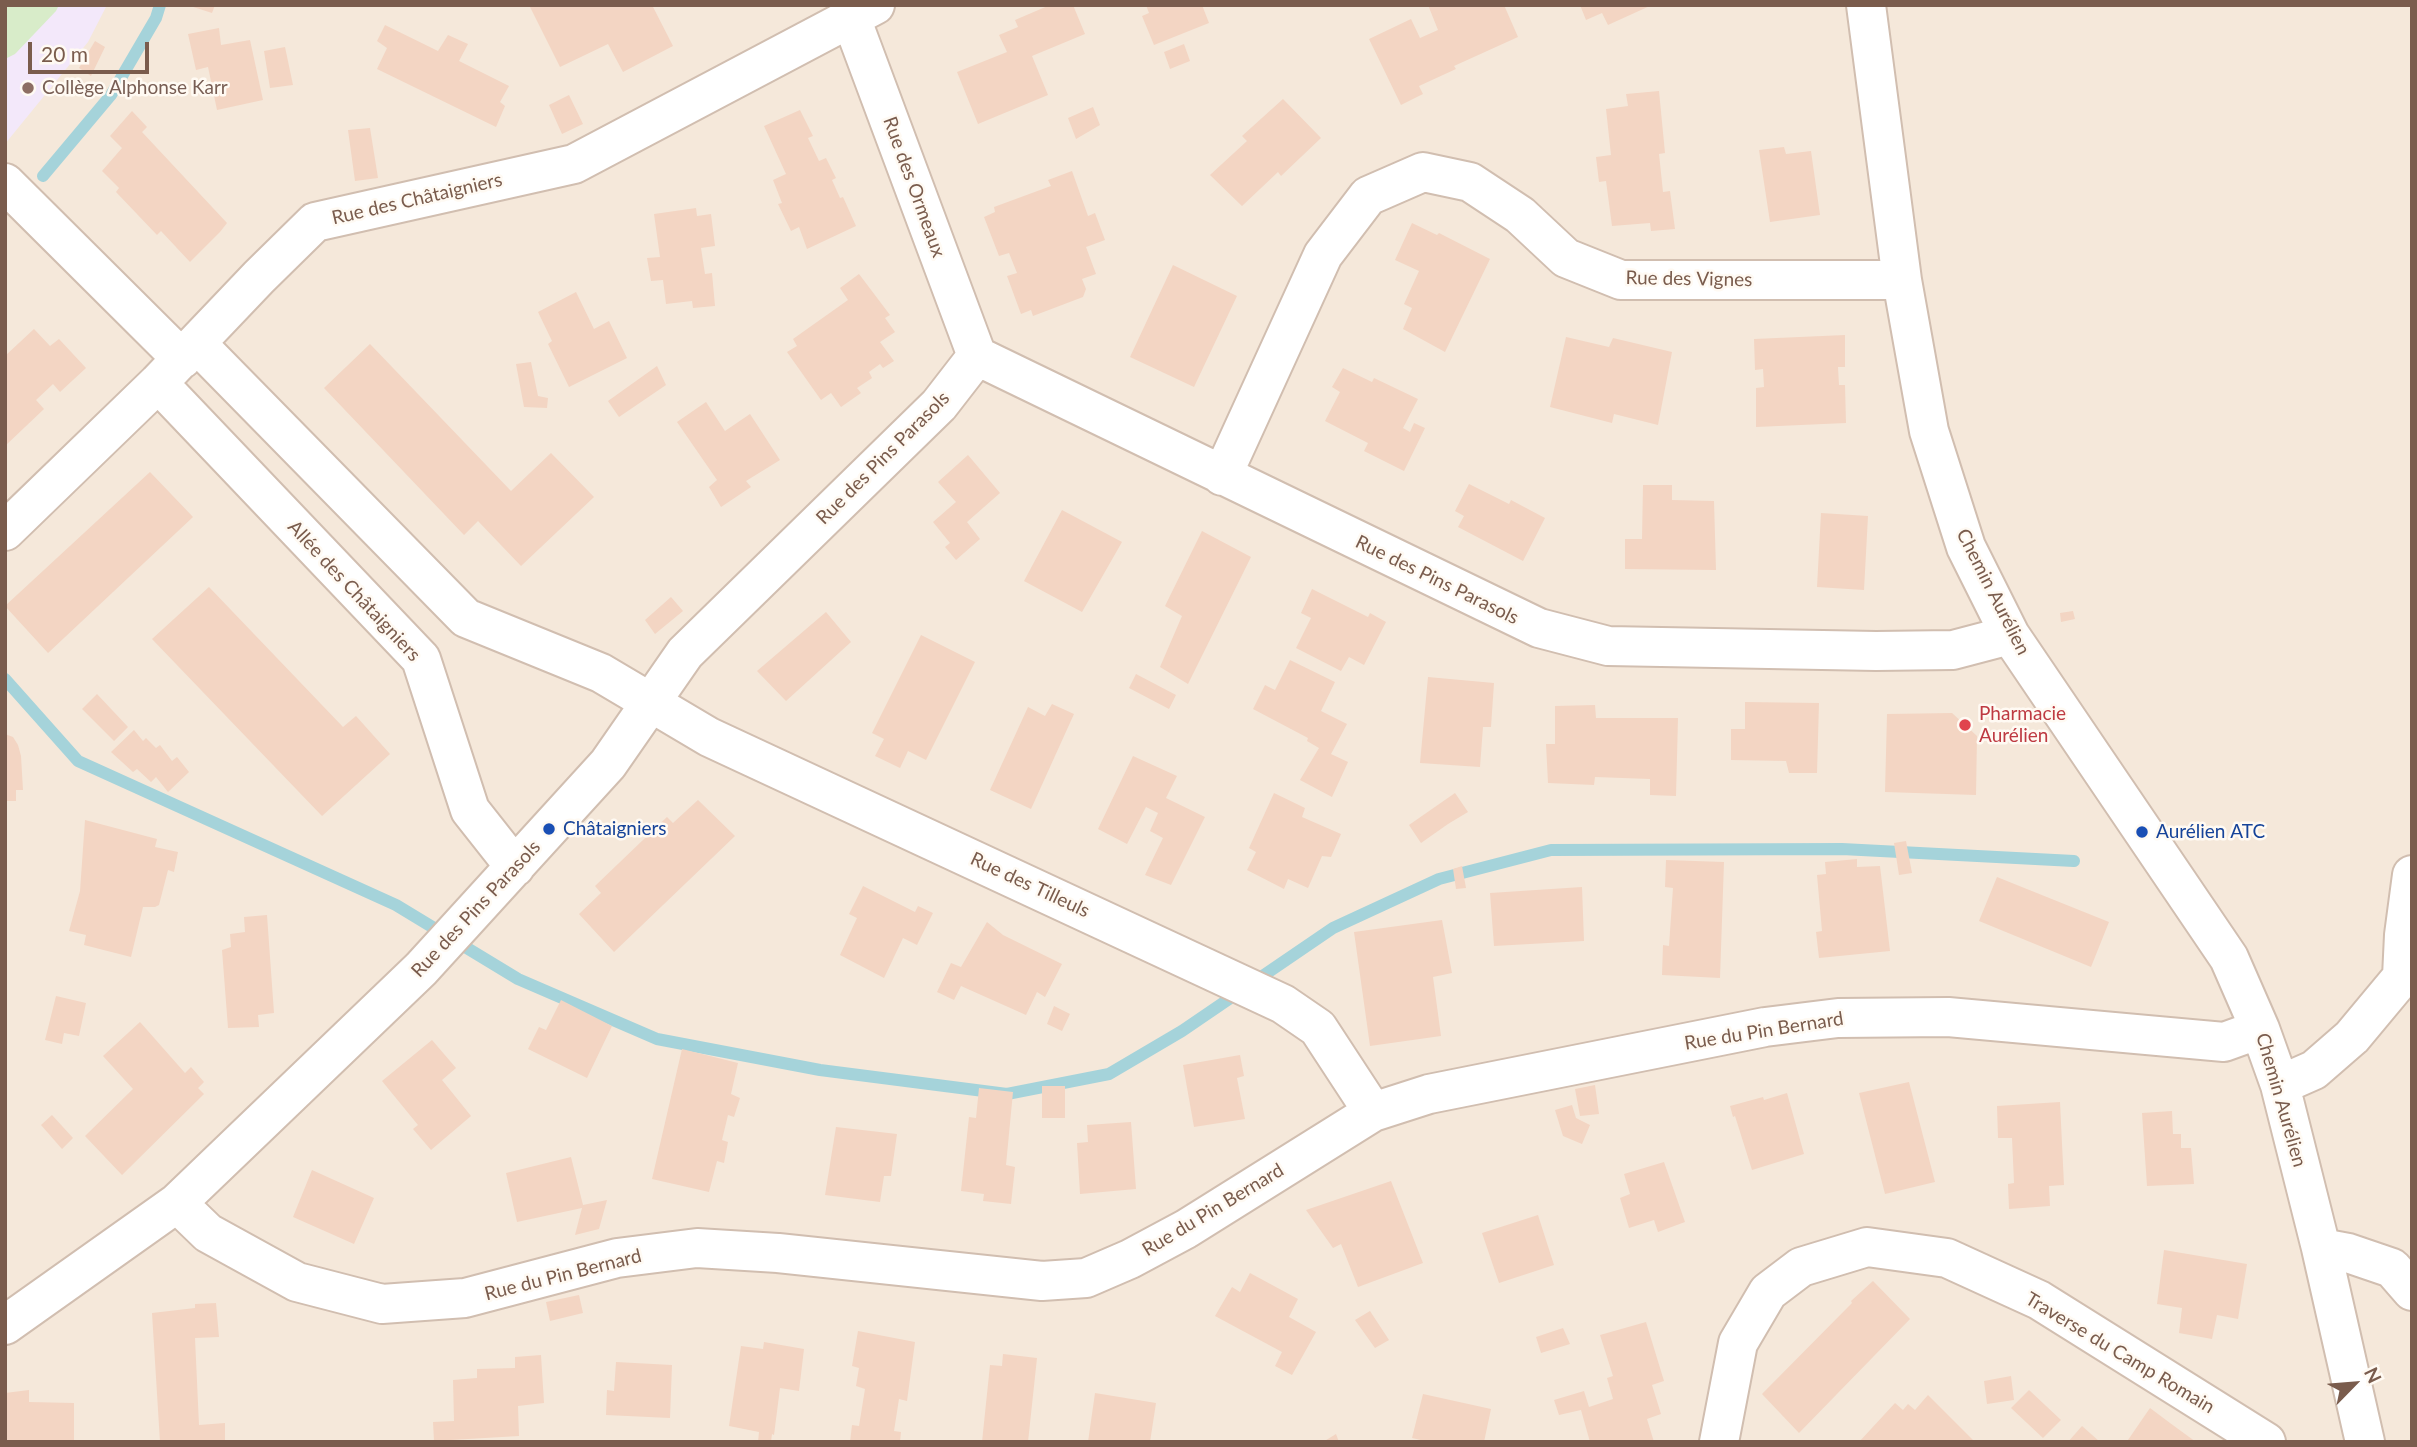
<!DOCTYPE html>
<html>
<head>
<meta charset="utf-8">
<style>
  body { margin:0 }
  #map { position:relative; width:2417px; height:1447px; overflow:hidden; background:#fdf6ec; font-family:Lato,sans-serif }
  canvas { display:block }
  .frame { position:absolute; inset:0; border:7px solid #7a5c4d; pointer-events:none }
  .north { position:absolute; left:2319px; top:1349px; width:70px; height:70px; -webkit-text-stroke:5px #fffaf3; paint-order:stroke; rotate:65deg; font-size:19px; font-weight:700; line-height:28px; text-align:center; color:#7a5c4d }
  .north::after { content:''; display:block; margin:auto; width:24px; height:32px; background:#7a5c4d; clip-path:polygon(50% 0,100% 100%,50% 72%,0 100%) }
  .scale { position:absolute; left:28px; top:42px; width:121px; height:32px; box-sizing:border-box; border:4px solid #7a5c4d; border-top:0; padding-left:9px; font-size:21px; line-height:24px; white-space:nowrap; color:#7a5c4d; -webkit-text-stroke:5px #fffaf3; paint-order:stroke }
</style>
</head>
<body>
<div id="map">
<canvas width="2417" height="1447"></canvas>
<div class="frame"></div>
<div class="north">N</div>
<div class="scale">20 m</div>
</div>
<script>
const ctx = document.querySelector('canvas').getContext('2d');
ctx.lineJoin = 'round';
function fillPath(path, color) {
  ctx.fillStyle = color;
  ctx.fill(path, 'evenodd');
}
function stroke(path, color, width, dash) {
  ctx.strokeStyle = color;
  ctx.lineWidth = width;
  ctx.lineCap = dash ? 'butt' : 'round';
  ctx.setLineDash(dash || []);
  ctx.stroke(path);
}
function label(font, color, halo, rows, align = 'center') {
  ctx.font = font + ' Lato,sans-serif';
  ctx.lineWidth = 5;
  ctx.setLineDash([]);
  ctx.textBaseline = 'middle';
  ctx.strokeStyle = halo;
  ctx.fillStyle = color;
  for (const [text, x, y, turn = 0] of rows) {
    ctx.save();
    ctx.translate(x, y);
    ctx.rotate((+turn || 0) * Math.PI / 180);
    ctx.textAlign = isNaN(turn) ? turn : align;
    if (halo) ctx.strokeText(text, 0, 0);
    ctx.fillText(text, 0, 0);
    ctx.restore();
  }
}
fillPath(new Path2D(`
  M5 5H2412V1442H5Z`), '#f5e8da');
fillPath(new Path2D(`
  M5 5H107L88 42 5 144Z`), '#f3e8fa');
fillPath(new Path2D(`
  M5 5H59L56 11 15 54 5 59Z`), '#d8ecc9');
stroke(new Path2D(`
  M43 176 111 95 156 18 160 5
  M5 679 78 761 396 905 518 979 657 1039 820 1070 1007 1094 1109 1074 1182 1031 1333 928 1439 879 1551 850 1842 849 2074 861`), '#a5d3da', 12);
fillPath(new Path2D(`
  M187 5H215L212 13Z
  M529 5H652L673 46 623 72 608 44 560 67Z
  M1050 5H1073L1085 34 1032 56 1048 95 978 124 957 72 1007 52 999 35 1018 27 1015 20Z
  M1146 5H1202L1209 23 1154 45 1142 16 1149 13Z
  M1428 5H1504L1518 37 1454 66 1456 69 1419 86 1423 94 1401 105 1369 39 1411 19 1420 38 1438 30Z
  M1580 5H1652L1608 25 1602 13 1586 20Z
  M385 25 438 51 448 35 468 44 459 61 509 86 500 102 505 106 496 127 377 69 387 48 377 41Z
  M219 28 221 45 250 40 263 100 217 110 208 67 196 70 188 34Z
  M95 41 105 47 91 76 79 68Z
  M1184 44 1190 61 1170 69 1164 52Z
  M285 47 293 85 270 88 264 51Z
  M1659 91 1665 153 1659 154 1663 192 1670 191 1675 229 1651 231 1650 223 1612 226 1606 181 1599 182 1596 157 1611 155 1606 109 1628 106 1626 94Z
  M569 95 583 124 562 134 549 105Z
  M1283 99 1321 138 1281 176 1278 172 1242 206 1210 175 1247 141 1242 136Z
  M1093 107 1100 125 1076 139 1068 118Z
  M800 110 813 136 808 138 819 161 826 158 836 178 832 180 840 198 843 197 856 226 807 249 799 227 791 231 778 204 782 203 773 180 786 174 764 126Z
  M132 111 147 127 142 132 227 223 220 232 190 262 161 231 157 235 116 192 119 188 102 171 122 148 110 136Z
  M370 128 378 178 355 181 348 130Z
  M1784 147 1786 154 1811 151 1820 215 1770 222 1759 150Z
  M1072 171 1088 216 1095 213 1105 240 1086 247 1096 274 1082 279 1086 289 1083 297 1033 316 1031 310 1021 314 1007 276 1017 273 1009 253 999 256 984 217 995 212 994 207 1051 186 1048 180Z
  M696 208 697 216 711 214 715 246 701 248 705 274 712 273 715 306 693 308 692 301 666 304 663 280 651 281 647 258 660 257 654 214Z
  M1412 223 1437 235 1439 233 1490 259 1445 352 1403 329 1412 308 1404 304 1419 271 1395 260Z
  M1173 265 1237 296 1194 387 1130 357Z
  M859 274 890 315 885 318 895 332 880 342 894 361 883 368 880 364 869 372 872 378 857 388 861 393 841 407 831 393 821 400 787 352 797 346 793 339 848 300 840 288Z
  M576 292 594 329 609 321 627 358 569 387 548 344 552 341 538 312Z
  M34 329 50 346 59 339 86 368 60 392 53 384 36 400 44 409 5 446V356Z
  M1845 335V367H1838L1839 385H1845L1846 423 1756 427V388L1764 387 1763 369 1755 370 1754 339Z
  M1566 337 1609 347 1613 338 1672 352 1658 425 1614 414 1612 423 1550 407Z
  M370 344 511 491 551 453 594 497 521 566 478 521 464 535 324 388Z
  M531 362 538 396 548 398 547 408 524 407 516 364Z
  M657 366 666 385 619 417 608 401Z
  M1343 368 1372 382 1374 378 1418 399 1403 428 1410 432 1414 423 1425 428 1404 471 1364 451 1368 443 1325 421 1340 392 1332 387Z
  M706 402 725 431 750 414 780 460 746 481 751 487 721 507 709 487 717 480 677 422Z
  M968 455 1000 493 967 522 980 539 956 560 945 547 950 543 933 522 956 502 938 482Z
  M150 472 193 517 48 653 5 606Z
  M1469 484 1509 504 1511 500 1545 518 1523 561 1458 527 1464 516 1455 511Z
  M1643 485H1672V500L1714 501 1716 570 1625 569V539H1642Z
  M1062 510 1122 542 1082 612 1024 581Z
  M1821 513 1868 516 1864 590 1817 587Z
  M1202 531 1251 557 1188 684 1160 667 1182 616 1165 606Z
  M209 587 343 727 356 716 390 754 322 816 152 639Z
  M1312 589 1368 617 1370 613 1386 622 1364 665 1349 657 1341 671 1296 648 1311 618 1301 613Z
  M671 597 683 611 655 634 645 620Z
  M2073 611 2075 619 2061 622 2060 613Z
  M826 612 851 642 786 701 757 671Z
  M921 635 975 662 926 760 908 751 900 768 875 756 884 739 872 733Z
  M1290 660 1335 682 1321 711 1347 724 1331 754 1348 762 1332 797 1300 780 1319 748 1307 741 1308 738 1253 709 1265 685 1275 690Z
  M1136 674 1176 695 1169 709 1129 688Z
  M1428 677 1494 683 1491 727H1483L1480 767 1420 763Z
  M97 694 128 727 114 741 82 709Z
  M1745 702 1819 703 1817 773H1789L1786 761 1731 760V729H1745Z
  M1052 704 1074 714 1031 809 990 790 1028 707 1045 716Z
  M1595 705 1596 718H1678L1676 796 1650 795V779L1595 777 1594 785 1548 783 1546 744H1555V706Z
  M1952 713 1977 736 1976 795 1885 792 1887 714Z
  M134 730 143 741 146 738 156 748 160 745 172 761 177 757 189 772 168 792 156 777 151 782 137 769 133 772 111 752Z
  M5 734 13 737 18 745 21 756 23 790H16V801H5Z
  M1133 756 1177 776 1166 798 1205 817 1171 885 1145 875 1163 838 1150 831 1158 813 1146 807 1127 844 1098 829Z
  M1274 793 1305 808 1302 817 1341 834 1331 857 1322 856 1308 888 1288 879 1284 889 1247 870 1256 852 1249 848Z
  M1455 793 1468 812 1448 824 1421 843 1409 825Z
  M698 800 735 836 614 952 579 914 601 893 595 886 667 817 673 823Z
  M85 820 157 839 155 847 178 852 174 872 168 870 159 905 155 907H143L131 957 84 945 86 935 69 931 80 891Z
  M1906 841 1912 873 1899 875 1894 843Z
  M1857 859V867L1880 866 1890 951 1819 958 1816 932 1822 931 1817 875 1826 874 1825 862Z
  M1666 860 1724 862 1720 978 1662 975 1663 945 1669 946 1673 888 1665 887Z
  M1462 866 1466 888 1456 889 1453 869Z
  M1997 877 2109 922 2091 967 1979 921Z
  M863 886 915 912 918 906 933 913 917 945 903 938 884 978 840 955 857 918 849 914Z
  M1582 887 1584 941 1494 946 1490 893Z
  M267 915 274 1013 258 1015 259 1027 228 1028 222 950 231 947 230 934 245 932 244 917Z
  M1442 920 1452 973 1433 977 1441 1036 1370 1046 1354 932Z
  M987 922 1003 935 1062 964 1045 997 1037 992 1026 1015 961 986 954 1000 937 992 951 963 961 967Z
  M56 996 86 1003 79 1036 64 1033 62 1044 45 1040Z
  M561 1000 612 1026 587 1078 528 1049 539 1027 546 1030Z
  M1054 1006 1070 1014 1062 1031 1047 1024Z
  M140 1022 185 1073 191 1067 204 1082 198 1088 204 1094 122 1175 85 1136 133 1089 103 1056Z
  M432 1040 456 1068 442 1080 471 1116 431 1150 413 1129 418 1125 382 1081Z
  M682 1049 738 1063 731 1094 740 1098 734 1117 728 1115 722 1140 728 1142 724 1163 717 1161 709 1192 652 1179Z
  M1240 1055 1244 1076 1237 1078 1245 1119 1194 1127 1183 1065Z
  M1909 1082 1935 1182 1885 1194 1859 1093Z
  M1595 1085 1599 1114 1580 1116 1575 1089Z
  M1042 1086H1065V1118H1042Z
  M979 1088 1013 1092 1006 1165 1015 1167 1011 1204 983 1201 984 1194 961 1191 969 1117 976 1118Z
  M1787 1093 1804 1154 1752 1170 1735 1116 1733 1117 1730 1106 1763 1097 1764 1100Z
  M2060 1102 2064 1185 2049 1186 2050 1206 2009 1209 2008 1184 2014 1183 2012 1138H1998L1997 1106Z
  M1572 1105 1576 1118 1590 1125 1582 1144 1563 1136 1555 1110Z
  M2172 1111 2173 1134H2181V1148H2191L2194 1184 2147 1186 2142 1113Z
  M52 1115 73 1138 62 1149 41 1125Z
  M1131 1122 1136 1189 1080 1194 1077 1143 1088 1142 1087 1125Z
  M836 1127 897 1134 891 1176H884L880 1202 825 1195Z
  M571 1157 583 1205 607 1200 599 1229 575 1235 582 1208 517 1222 506 1173Z
  M1664 1162 1685 1222 1658 1232 1654 1220 1629 1228 1620 1198 1630 1194 1624 1174Z
  M312 1170 374 1198 354 1244 293 1217Z
  M1391 1181 1423 1263 1358 1287 1341 1244 1333 1248 1306 1210Z
  M1538 1215 1554 1265 1499 1283 1482 1233Z
  M2164 1250 2247 1264 2238 1319 2217 1315 2212 1339 2179 1333 2182 1308 2157 1304Z
  M1250 1273 1298 1299 1289 1317 1316 1332 1292 1375 1275 1366 1282 1352 1215 1316 1232 1287 1240 1292Z
  M1873 1281 1910 1319 1799 1433 1762 1394 1852 1303 1851 1301Z
  M579 1295 583 1313 550 1321 546 1302Z
  M216 1303 219 1337 195 1338 199 1425 225 1423V1442H160L152 1313 195 1308V1304Z
  M1370 1311 1389 1340 1375 1348 1355 1320Z
  M1646 1322 1664 1381 1652 1385 1661 1414 1647 1419 1654 1442H1590L1581 1410 1559 1415 1554 1400 1584 1391 1589 1407 1613 1399 1607 1378 1613 1376 1600 1335Z
  M1563 1328 1570 1344 1541 1353 1536 1337Z
  M858 1331 915 1342 907 1401 899 1399 894 1431 901 1432 900 1442H850L852 1425 859 1426 865 1389 856 1386 859 1368 852 1366Z
  M764 1342 804 1349 799 1391 780 1388 774 1435 772 1434 771 1442H758L759 1432 729 1426 741 1346 763 1349Z
  M1003 1354 1037 1358 1028 1442H982L990 1365 1002 1366Z
  M541 1355 544 1403 518 1406 519 1436 434 1441 433 1422 454 1421 453 1380 477 1378V1369L515 1368V1357Z
  M616 1362 672 1365 670 1418 606 1415 607 1390 614 1391Z
  M2011 1376 2014 1400 1987 1404 1984 1381Z
  M29 1390V1402L74 1403V1442H5V1393Z
  M2029 1390 2061 1420 2043 1438 2011 1408Z
  M1095 1393 1156 1403 1150 1442H1088Z
  M1423 1394 1491 1409 1484 1442H1429L1412 1438Z
  M1928 1395 1975 1442H1859L1895 1403 1903 1410 1908 1404 1915 1410Z
  M2150 1408 2170 1423 2196 1442H2130L2128 1440Z
  M2082 1426 2100 1442H2068Z
  M1336 1434 1339 1442H1323Z`), '#f3d5c3');
const minor = new Path2D(`
  M1866 5 1902 280 1929 431 1966 547 2010 635 2229 958 2260 1029 2280 1085 2321 1248 2365 1442
  M851 18 977 356
  M5 183 182 359
  M197 344 466 618 601 673 709 737 1283 1004 1318 1028 1373 1112
  M158 383 421 659 470 810 515 867
  M1222 476 1323 255 1368 196 1423 172 1470 182 1520 215 1566 258 1621 280H1902
  M5 531 158 383 259 277 315 222 574 164 875 5
  M2280 1085 2314 1070 2352 1037 2402 977 2404 935 2412 875
  M177 1203 208 1233 297 1282 382 1304 465 1298 617 1258 697 1248 778 1253 1042 1281 1086 1278 1130 1259 1186 1229 1373 1112 1429 1094 1765 1027 1838 1018 1948 1017 2224 1042 2260 1029
  M2321 1248 2348 1253 2392 1268 2412 1291
  M5 1325 177 1203 421 969 608 764 685 653 939 405 977 356 1539 628 1608 646 1876 651 1953 650 2010 635
  M1719 1442 1738 1343 1768 1292 1801 1267 1867 1247 1947 1258 2039 1300 2266 1442`);
stroke(minor, '#d1beb0', 42);
stroke(minor, '#fff', 38);
for (const [x, y, r, color] of [
  [28,88,7,"#8d6e63"],
  [1965,725,7,"#e0444e"],
  [549,829,7,"#1a4fb4"],
  [2142,832,7,"#1a4fb4"]
]) {
  const dot = new Path2D();
  dot.arc(x, y, r, 0, 2 * Math.PI);
  ctx.fillStyle = color;
  ctx.fill(dot);
  stroke(dot, '#fffaf3', 2.5);
}
label('19px', '#785e54', '#fffaf3', [
  ["Collège Alphonse Karr",42,88]
], 'left');
label('19px', '#7a5c4d', '#fffaf3', [
  ["Rue des Ormeaux",914,187,70],
  ["Rue des Châtaigniers",417,199,-13],
  ["Rue des Vignes",1689,279,1],
  ["Rue des Pins Parasols",883,458,-45],
  ["Rue des Pins Parasols",1437,580,26],
  ["Allée des Châtaigniers",354,591,47],
  ["Chemin Aurélien",1993,592,63],
  ["Rue des Tilleuls",1030,885,25],
  ["Rue des Pins Parasols",476,909,-47],
  ["Rue du Pin Bernard",1764,1031,-9],
  ["Chemin Aurélien",2281,1100,74],
  ["Rue du Pin Bernard",1213,1210,-31],
  ["Rue du Pin Bernard",563,1275,-14],
  ["Traverse du Camp Romain",2120,1353,31]
]);
label('19px', '#be3a42', '#fffaf3', [
  ["Pharmacie",1979,714],
  ["Aurélien",1979,736]
], 'left');
label('19px', '#164399', '#fffaf3', [
  ["Châtaigniers",563,829],
  ["Aurélien ATC",2156,832]
], 'left');
</script>
</body>
</html>
